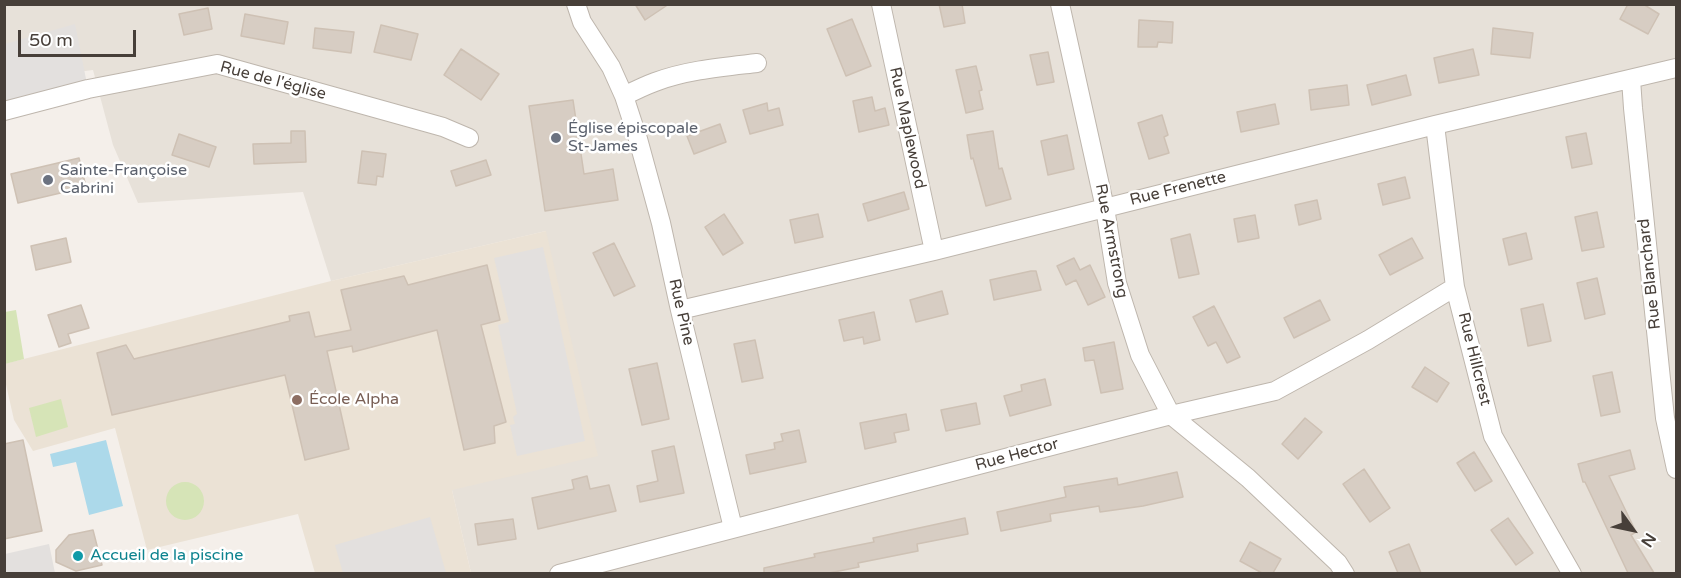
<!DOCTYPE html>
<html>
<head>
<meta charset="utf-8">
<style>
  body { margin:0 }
  #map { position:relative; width:1681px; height:578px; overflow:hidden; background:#f4efea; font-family:"Varela Round",sans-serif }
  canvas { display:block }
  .frame { position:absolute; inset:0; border:6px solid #473f39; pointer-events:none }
  .north { position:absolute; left:1603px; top:500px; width:60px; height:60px; -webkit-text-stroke:4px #fff; paint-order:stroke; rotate:123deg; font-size:16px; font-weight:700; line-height:24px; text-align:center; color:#473f39 }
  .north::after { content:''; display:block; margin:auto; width:21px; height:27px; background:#473f39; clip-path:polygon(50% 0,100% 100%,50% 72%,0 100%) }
  .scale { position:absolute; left:18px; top:30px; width:118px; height:27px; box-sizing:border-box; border:3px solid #473f39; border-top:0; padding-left:8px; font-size:18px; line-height:21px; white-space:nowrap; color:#473f39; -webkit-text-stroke:4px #fff; paint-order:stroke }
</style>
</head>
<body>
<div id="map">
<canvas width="1681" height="578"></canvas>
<div class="frame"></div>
<div class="north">N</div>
<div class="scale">50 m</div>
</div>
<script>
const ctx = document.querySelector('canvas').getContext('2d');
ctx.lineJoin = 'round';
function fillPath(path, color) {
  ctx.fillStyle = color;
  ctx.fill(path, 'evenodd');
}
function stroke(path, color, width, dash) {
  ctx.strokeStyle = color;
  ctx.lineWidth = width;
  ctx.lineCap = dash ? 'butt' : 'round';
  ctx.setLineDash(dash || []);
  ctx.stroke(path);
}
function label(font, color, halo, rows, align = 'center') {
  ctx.font = font + ' "Varela Round",sans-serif';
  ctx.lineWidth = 5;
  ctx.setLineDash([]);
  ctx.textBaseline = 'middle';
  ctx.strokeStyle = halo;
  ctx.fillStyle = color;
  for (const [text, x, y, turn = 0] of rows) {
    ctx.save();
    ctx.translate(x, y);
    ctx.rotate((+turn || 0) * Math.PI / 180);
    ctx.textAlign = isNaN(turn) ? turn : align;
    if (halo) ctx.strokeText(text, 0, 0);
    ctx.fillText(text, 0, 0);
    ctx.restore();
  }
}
fillPath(new Path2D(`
  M5 5H1676V573H471L452 490 546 231 331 281 303 192 138 203 113 145 93 70 45 76 5 89Z`), '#e7e1d9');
fillPath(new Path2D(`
  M546 231 598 456 452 490 471 573H315L298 514 147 550 115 428 33 451 14 420 5 380 4 364 331 281Z`), '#ebe2d5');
fillPath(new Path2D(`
  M16 310 24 359 5 364V312Z
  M61 399 68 427 36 437 29 408Z
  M166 501a19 19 0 1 1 38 0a19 19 0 1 1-38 0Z`), '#d6e4b7');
fillPath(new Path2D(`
  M75 24 88 89 5 110V44Z
  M543 247 585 441 517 456 510 425 515 424 513 417 517 414 498 325 509 322 494 258Z
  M430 517 446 573H343L335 545Z
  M49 544 55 573H5V554Z`), '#e3e0de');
fillPath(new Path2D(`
  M106 440 123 506 89 515 76 462 53 467 50 454Z`), '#acd9ea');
const building = new Path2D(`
  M635 4H669L645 20Z
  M939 4H962L965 23 944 27Z
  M1628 4H1643L1659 14 1648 34 1620 19Z
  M208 8 212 29 184 35 179 14Z
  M245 14 288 22 284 44 241 36Z
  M852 19 871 66 846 76 827 29Z
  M1139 20 1173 22 1172 43 1158 42 1157 47H1138Z
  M381 25 418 34 411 60 374 52Z
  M315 28 354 32 351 53 313 48Z
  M1493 28 1533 33 1530 58 1491 54Z
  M461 49 499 74 481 100 444 75Z
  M1473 49 1479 75 1439 83 1434 58Z
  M1048 52 1054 82 1037 85 1030 55Z
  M976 66 982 90 979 91 983 109 966 113 956 70Z
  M1406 75 1411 95 1372 105 1367 85Z
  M1347 85 1349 105 1311 110 1309 90Z
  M872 97 875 111 885 108 889 125 859 132 853 101Z
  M573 100 584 174 613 169 618 200 545 211 529 106Z
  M767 103 768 111 779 108 783 125 750 134 743 110Z
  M1275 104 1279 124 1241 132 1237 112Z
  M1162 115 1168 135 1164 137 1169 153 1149 159 1138 123Z
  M720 124 726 142 694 154 687 136Z
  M291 131H305L306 162 254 164 253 144 291 143Z
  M993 131 999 169 1002 168 1011 199 986 206 973 158 971 159 967 135Z
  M1586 133 1592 164 1572 168 1566 137Z
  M179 134 216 147 209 167 172 155Z
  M1067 135 1074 169 1048 175 1041 141Z
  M362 151 386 154 383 177 377 176 376 185 358 183Z
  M79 158 86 187 18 203 11 174Z
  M486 160 491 175 456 186 451 171Z
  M1405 177 1410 198 1383 205 1378 184Z
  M904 192 909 209 868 221 863 204Z
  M1317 200 1321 219 1299 225 1295 205Z
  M1597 212 1604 247 1582 251 1575 217Z
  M724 214 743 243 723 255 705 227Z
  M818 214 823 237 795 243 790 220Z
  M1255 215 1259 238 1238 242 1234 219Z
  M1526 233 1532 259 1509 265 1503 239Z
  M1190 234 1199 274 1179 278 1171 239Z
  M66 238 71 262 36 270 31 246Z
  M1412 238 1423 258 1390 275 1379 255Z
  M614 243 635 286 614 296 593 253Z
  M1074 258 1080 270 1090 265 1105 297 1088 305 1076 280 1066 285 1057 266Z
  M487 265 500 320 481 325 506 422 494 426 495 443 464 450 437 330 353 352 352 346 327 351 349 449 305 460 285 375 112 415 97 353 126 345 134 359 290 321 289 316 309 312 315 337 351 330 341 290 404 276 408 285Z
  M1031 271H1036L1041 290 994 300 990 280Z
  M1597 278 1605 314 1585 319 1577 283Z
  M942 291 948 314 916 322 910 300Z
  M1320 300 1330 320 1294 338 1284 318Z
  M1543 304 1551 341 1528 346 1521 309Z
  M81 305 89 328 68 334 71 343 59 347 48 315Z
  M1214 306 1240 357 1227 363 1216 342 1208 346 1193 317Z
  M874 312 880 340 864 344 863 337 844 341 839 320Z
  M755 340 763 378 742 382 734 344Z
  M1114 342 1123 389 1101 393 1094 360 1085 361 1083 348Z
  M657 363 669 419 642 425 629 369Z
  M1425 367 1449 383 1437 402 1412 387Z
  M1612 372 1620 412 1601 416 1593 376Z
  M1045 379 1051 405 1010 416 1004 396 1022 391 1021 385Z
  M976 403 980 424 946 431 941 410Z
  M906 414 909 430 894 433 896 442 865 449 860 423Z
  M1305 418 1322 432 1298 459 1282 444Z
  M799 430 806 462 750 474 746 455 775 449 774 443 783 441 781 434Z
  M23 440 42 531 4 539V444Z
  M674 446 684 493 640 502 637 486 658 481 652 451Z
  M1630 450 1635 469 1609 476 1636 532 1631 535 1654 573H1628L1585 482H1583L1578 464Z
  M1474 452 1492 481 1475 491 1457 463Z
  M1364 469 1390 508 1370 522 1343 484Z
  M1177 472 1183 497 1143 506 1100 512 1099 506 1050 514 1051 521 1001 531 997 512 1066 497 1064 487 1117 478 1118 485Z
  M587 476 590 489 609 485 616 511 538 529 532 498 574 489 572 480Z
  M965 518 968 534 917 544 918 551 858 563 859 567 829 573H764V568L815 557 814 554 874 542 873 538Z
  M1508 518 1533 553 1516 565 1491 530Z
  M513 519 516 539 478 545 475 524Z
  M93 530 102 565 76 571 56 562V550L69 535Z
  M1250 542 1281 559 1273 573H1262L1240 561Z
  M1409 544 1421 573H1398L1389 552Z`);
fillPath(building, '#d7cdc3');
stroke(building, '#cec1b4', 1.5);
const minor = new Path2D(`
  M576 4 582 22 611 67 624 96 638 139 661 223 680 310 733 528
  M881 4 934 251
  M1060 4 1105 208 1117 283 1140 355 1171 415 1248 478 1338 563 1345 574
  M1631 79 1633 108 1665 418 1676 469
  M624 96C634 91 644 86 655 82 687 70 723 67 757 63
  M4 111 88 89 217 64 443 127 469 138
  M1435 125 1455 287 1493 436 1572 574
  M680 310 934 251 1435 125 1676 68
  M559 574 1171 415 1275 391 1368 340 1455 287`);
stroke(minor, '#beb6ad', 20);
stroke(minor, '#fff', 18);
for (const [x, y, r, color] of [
  [556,138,6,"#6b7280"],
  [48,180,6,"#6b7280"],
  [297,400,6,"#8d6e63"],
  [78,556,6,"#0f9aa8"]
]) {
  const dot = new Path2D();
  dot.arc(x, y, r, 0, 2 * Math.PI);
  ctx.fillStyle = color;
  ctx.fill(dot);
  stroke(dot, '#fff', 2);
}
label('16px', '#473f39', '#fff', [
  ["Rue de l'église",273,81,15],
  ["Rue Maplewood",907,128,78],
  ["Rue Frenette",1178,189,-14],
  ["Rue Armstrong",1111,241,79],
  ["Rue Blanchard",1650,274,-96],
  ["Rue Pine",681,312,77],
  ["Rue Hillcrest",1474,359,76],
  ["Rue Hector",1017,455,-15]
]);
label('16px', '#5b616d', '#fff', [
  ["Église épiscopale",568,129],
  ["St-James",568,147],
  ["Sainte-Françoise",60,171],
  ["Cabrini",60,189]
], 'left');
label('16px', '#785e54', '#fff', [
  ["École Alpha",309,400]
], 'left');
label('16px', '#0d838f', '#fff', [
  ["Accueil de la piscine",90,556]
], 'left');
</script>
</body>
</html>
